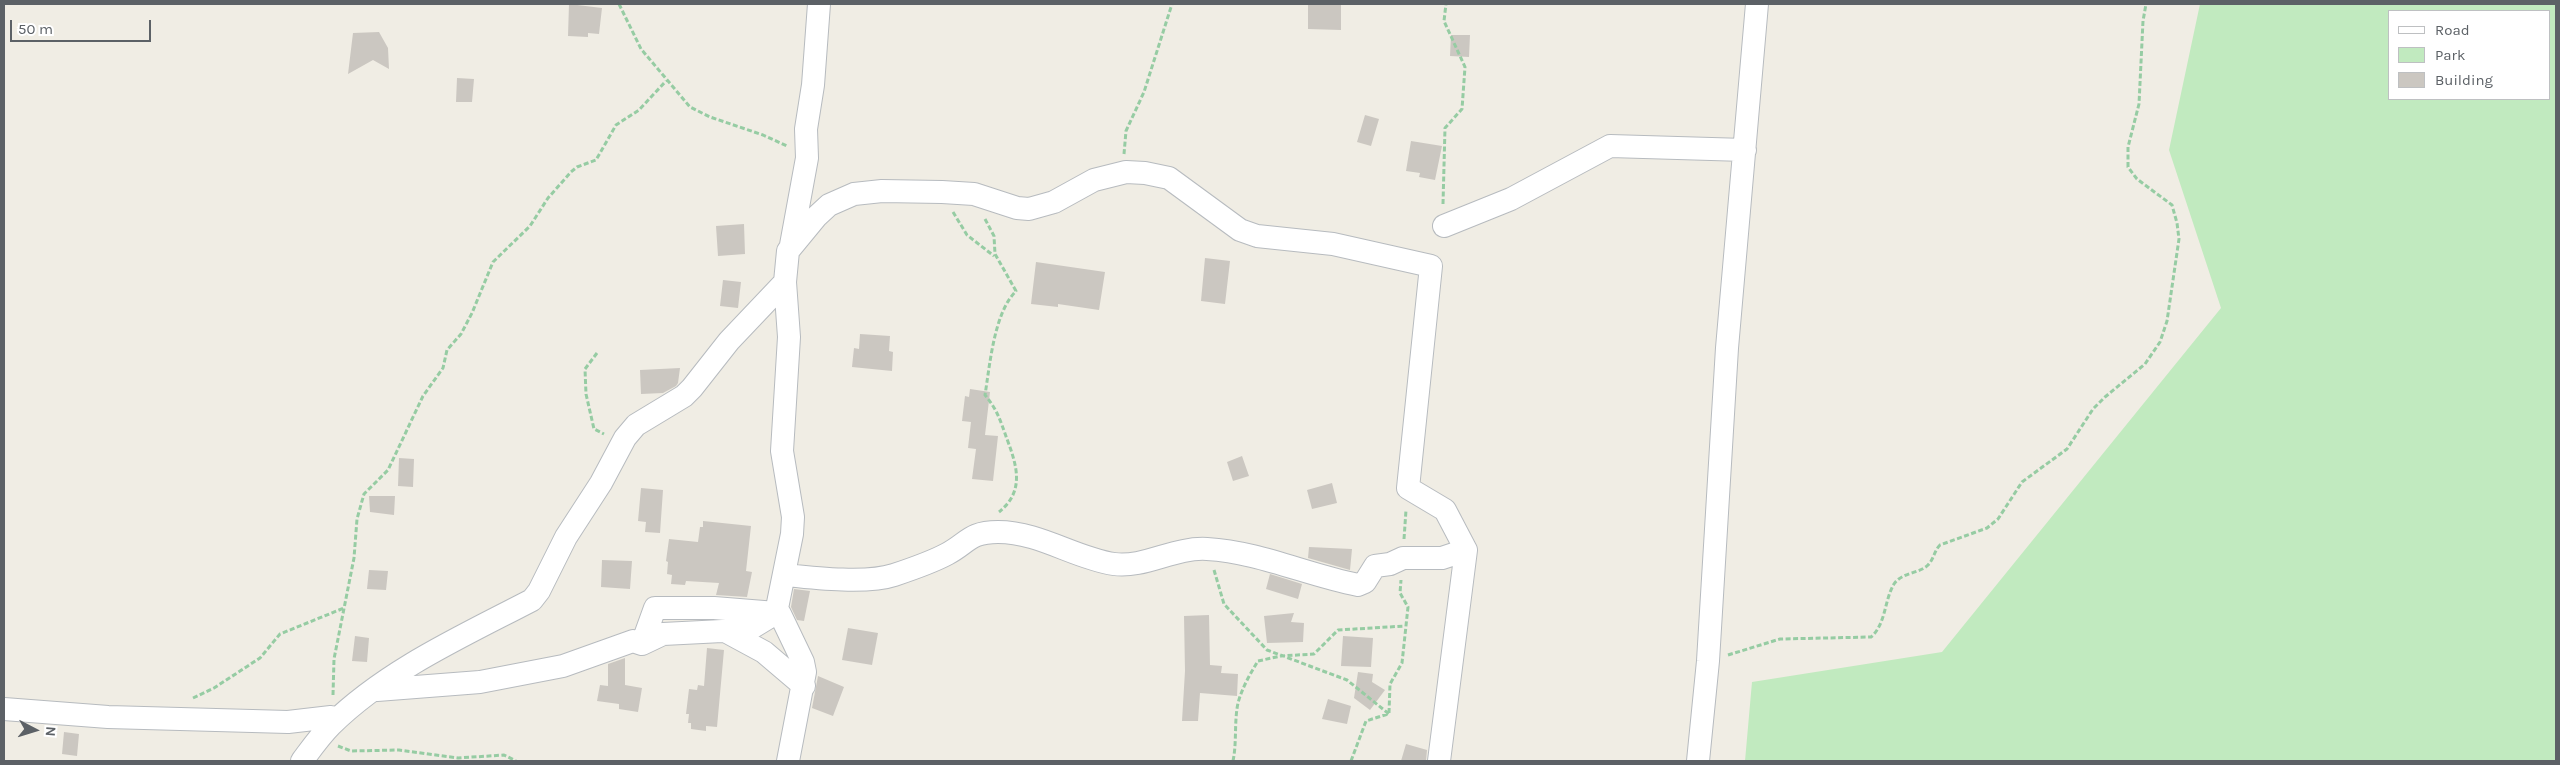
<!DOCTYPE html>
<html>
<head>
<meta charset="utf-8">
<style>
  body { margin:0 }
  #map { position:relative; width:2560px; height:765px; overflow:hidden; background:#f0ede4; font-family:Karla,sans-serif }
  canvas { display:block }
  .frame { position:absolute; inset:0; border:5px solid #5c6166; pointer-events:none }
  .legend { position:absolute; left:2388px; top:10px; width:162px; height:90px; box-sizing:border-box; background:#fff; border:1px solid #bec0c2; margin:0; padding:6px 9px; list-style:none; font-size:15px; color:#5c6166 }
  .legend li { display:flex; align-items:center; gap:10px; height:25px }
  .legend b { width:25px; border:1px solid #bec0c2 }
  .north { position:absolute; left:10px; top:705px; width:50px; height:50px; -webkit-text-stroke:4px #fff; paint-order:stroke; rotate:95deg; font-size:14px; font-weight:700; line-height:20px; text-align:center; color:#5c6166 }
  .north::after { content:''; display:block; margin:auto; width:18px; height:22px; background:#5c6166; clip-path:polygon(50% 0,100% 100%,50% 72%,0 100%) }
  .scale { position:absolute; left:10px; top:20px; width:141px; height:22px; box-sizing:border-box; border:2px solid #5c6166; border-top:0; padding-left:6px; font-size:15px; line-height:18px; white-space:nowrap; color:#5c6166; -webkit-text-stroke:4px #fff; paint-order:stroke }
</style>
</head>
<body>
<div id="map">
<canvas width="2560" height="765"></canvas>
<div class="frame"></div>
<ul class="legend">
<li><b style="height:6px;background:#fff"></b>Road</li>
<li><b style="height:14px;background:#c1eabf"></b>Park</li>
<li><b style="height:14px;background:#cbc7c1"></b>Building</li>
</ul>
<div class="north">N</div>
<div class="scale">50 m</div>
</div>
<script>
const ctx = document.querySelector('canvas').getContext('2d');
ctx.lineJoin = 'round';
function fillPath(path, color) {
  ctx.fillStyle = color;
  ctx.fill(path, 'evenodd');
}
function stroke(path, color, width, dash) {
  ctx.strokeStyle = color;
  ctx.lineWidth = width;
  ctx.lineCap = dash ? 'butt' : 'round';
  ctx.setLineDash(dash || []);
  ctx.stroke(path);
}
fillPath(new Path2D(`
  M2200 4H2556V761H1745L1752 682 1942 652 2221 308 2169 150ZM2389 11H2549V99H2389Z`), '#c1eabf');
fillPath(new Path2D(`
  M569 4 602 8 599 34 588 33V37L568 36Z
  M1308 5H1341V30L1308 29Z
  M379 32 388 48 389 69 373 60 348 74 353 33Z
  M1451 35H1470L1469 57 1450 56Z
  M457 78 474 79 472 102H456Z
  M1365 115 1379 119 1371 146 1357 142Z
  M1411 141 1442 146 1435 180 1419 177 1420 173 1406 171Z
  M744 224 745 254 718 256 716 226Z
  M1205 258 1230 261 1225 304 1201 301Z
  M1036 262 1105 272 1099 310 1058 304V307L1031 304Z
  M723 280 741 282 738 308 720 306Z
  M860 334 890 336 889 351 893 352 892 371 852 367 854 348 859 349Z
  M680 368 678 383 676 386 663 393 641 394 640 370Z
  M970 389 990 392 985 435 998 436 993 481 972 479 976 449 968 448 971 422 962 421 965 396 969 397Z
  M1242 456 1249 476 1233 481 1227 462Z
  M399 458 414 459 413 487 398 486Z
  M1332 483 1337 503 1312 509 1307 490Z
  M641 488 663 490 660 533 645 532 646 522 638 521Z
  M369 496H395L394 515 370 512Z
  M703 521 751 526 746 571 752 572 747 597 716 595 719 583 686 581 685 585 671 584 672 575 667 574 668 562 666 561 669 539 698 542 700 527H703Z
  M1309 547 1352 549 1350 570 1308 558Z
  M602 560 632 561 630 589 601 587Z
  M369 570 388 571 386 590 367 589Z
  M1270 574 1302 584 1298 599 1266 589Z
  M794 589 810 591 804 621 797 620 791 607Z
  M1294 613 1291 622 1304 623 1303 642 1267 643 1264 616Z
  M1209 615 1210 665 1222 666 1221 673 1238 674 1237 696 1200 693 1198 721H1182L1185 671 1184 616Z
  M848 628 878 633 872 665 842 660Z
  M355 636 369 638 367 662 352 661Z
  M1343 636 1373 638 1371 667 1341 666Z
  M707 648 724 650 717 727 706 726V731L691 729V723H688L689 714H686L689 689 697 690 698 685 704 686Z
  M625 658V685L642 688 638 712 619 709V704L597 701 600 685 608 686V664Z
  M1358 672 1373 674 1372 682 1385 690 1370 710 1354 698Z
  M818 676 844 687 833 716 812 708Z
  M1328 699 1351 706 1347 724 1322 719Z
  M64 732 79 734 77 756 62 754Z
  M1406 744 1427 750 1426 761H1401Z`), '#cbc7c1');
const street = new Path2D(`
  M1444 226 1511 199 1610 146 1745 150
  M791 245 807 158 806 129 813 85 819 4
  M785 575C814 578 867 584 894 575 909 570 934 561 947 554 968 543 969 532 998 532 1040 532 1074 558 1114 564 1145 568 1174 547 1207 549 1259 552 1307 575 1358 585L1365 582 1375 566 1390 564 1403 558H1442L1466 550
  M727 632 764 652 804 686
  M642 644 655 608H714L776 613
  M377 690 480 682 563 666 633 641 642 644 663 634 742 630 753 627 776 613
  M4 709 108 717 288 722 331 717
  M302 761C311 749 320 736 331 725 387 670 463 636 532 600L539 591 566 537 601 483 625 438 636 425 684 396 692 388 729 341 785 282
  M788 761 805 672 803 662 780 614 776 613 792 534 793 517 782 451 789 337 785 282 788 251 816 217 829 205 854 194 882 191 942 192 974 194 1017 208 1029 209 1054 202 1094 180 1126 172 1145 173 1169 178 1240 230 1257 236 1333 244 1431 266 1408 488 1445 510 1466 550 1439 761
  M1698 761 1708 661 1727 348 1757 4`);
stroke(street, '#b7bbbf', 24);
stroke(new Path2D(`
  M619 4 641 49 690 107 710 117 763 135 787 146
  M1124 154 1126 131 1144 92 1172 4
  M1443 204 1445 128 1462 109 1465 67 1444 21 1446 4
  M953 212 967 235 994 256
  M985 219 994 236 995 254 1016 291C994 313 990 364 985 395 998 411 1000 420 1007 439 1017 466 1025 491 999 512
  M597 353 585 369 586 394 594 429 604 434
  M1404 539 1406 510
  M1214 570 1224 604 1267 650 1347 680 1389 714
  M1728 655 1780 639 1871 637C1886 624 1884 601 1894 584 1902 572 1919 574 1928 565 1934 559 1934 551 1940 545L1987 528 1998 519 2022 482 2067 449 2093 409 2105 397 2145 364 2160 342 2167 321 2179 239 2177 223 2172 205 2137 179 2128 167V147L2139 104 2143 21 2146 4
  M333 695 334 659 354 558 357 519 364 494 388 470 423 396 443 368 447 350 461 334 472 313 493 262 530 226 548 198 571 172 577 167 596 160 616 125 639 110 666 81
  M193 698 214 688 260 658 280 634 344 608
  M1389 713 1390 684 1402 663 1408 607 1400 593 1401 580
  M338 746 351 751 399 750 458 758 504 755 516 761
  M1233 761C1237 742 1234 722 1238 703 1242 688 1250 674 1258 661L1281 656 1314 654 1338 630 1405 626
  M1351 761 1366 721 1388 714`), '#96cca3', 3, [5, 2.5]);
stroke(street, '#fff', 22);
</script>
</body>
</html>
